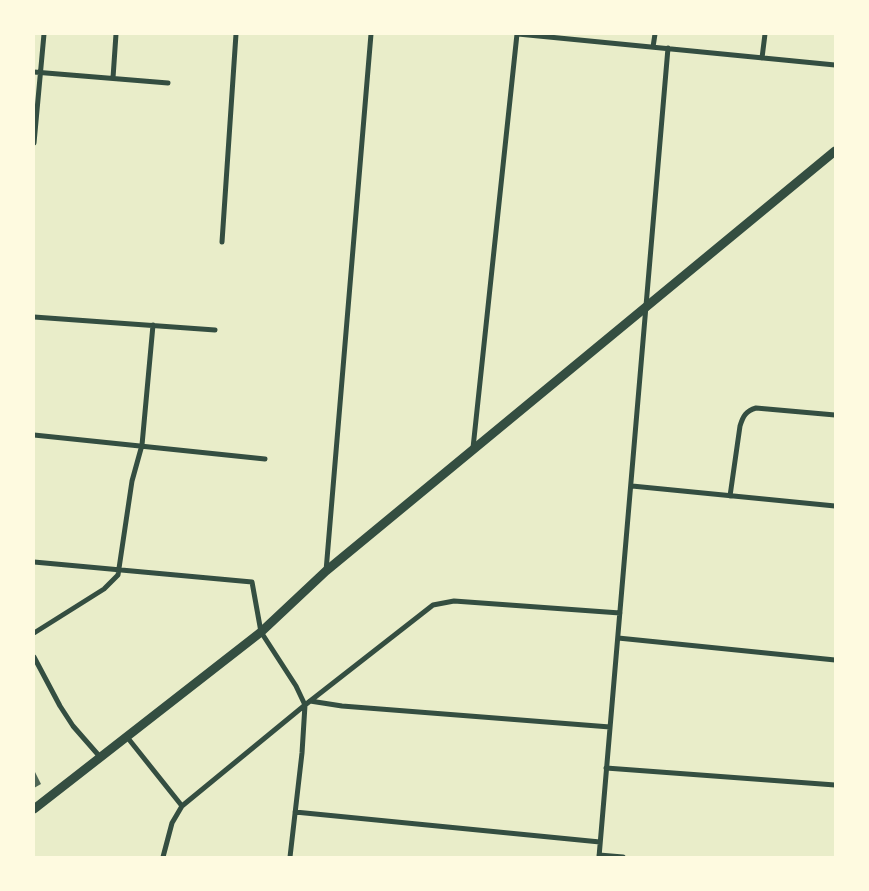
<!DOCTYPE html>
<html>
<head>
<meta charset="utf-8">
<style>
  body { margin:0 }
  #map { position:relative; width:869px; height:891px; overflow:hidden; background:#e9edc9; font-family:"Fira Sans Condensed",sans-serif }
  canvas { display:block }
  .frame { position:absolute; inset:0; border:35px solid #fefae0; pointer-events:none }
</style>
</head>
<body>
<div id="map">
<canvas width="869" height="891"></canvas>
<div class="frame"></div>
</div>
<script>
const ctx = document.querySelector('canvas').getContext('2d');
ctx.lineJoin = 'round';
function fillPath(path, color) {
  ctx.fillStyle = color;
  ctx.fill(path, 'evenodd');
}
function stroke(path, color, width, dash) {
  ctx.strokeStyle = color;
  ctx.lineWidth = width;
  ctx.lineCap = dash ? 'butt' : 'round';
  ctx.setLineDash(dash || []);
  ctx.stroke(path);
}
fillPath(new Path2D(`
  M34 770 41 784 34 788Z`), '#4f6655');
stroke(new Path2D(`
  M518 34 835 65
  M653 47 655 34
  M762 58 765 34
  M34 72 168 83
  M113 78 116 34
  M34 143 44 34
  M222 242 236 34
  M34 317 215 330
  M34 435 265 459
  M473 448 517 34
  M632 486 835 506
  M730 496 740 426C743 416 746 411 756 408L835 415
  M34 562 252 582 261 632 296 686 305 705 302 753 290 857
  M326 571 371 34
  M34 633 104 589 118 575 132 481 142 445 153 325
  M618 638 835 660
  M34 657 60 706 73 726 101 758
  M310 701 342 706 610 727
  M127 737 182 806
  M606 768 835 785
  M295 812 600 842
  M599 855 623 857
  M163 857 172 823 182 806 305 705 433 605 454 601 620 613
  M599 857 668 48`), '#344e41', 5);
stroke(new Path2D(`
  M34 809 261 632 326 571 835 151`), '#344e41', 9);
</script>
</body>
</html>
